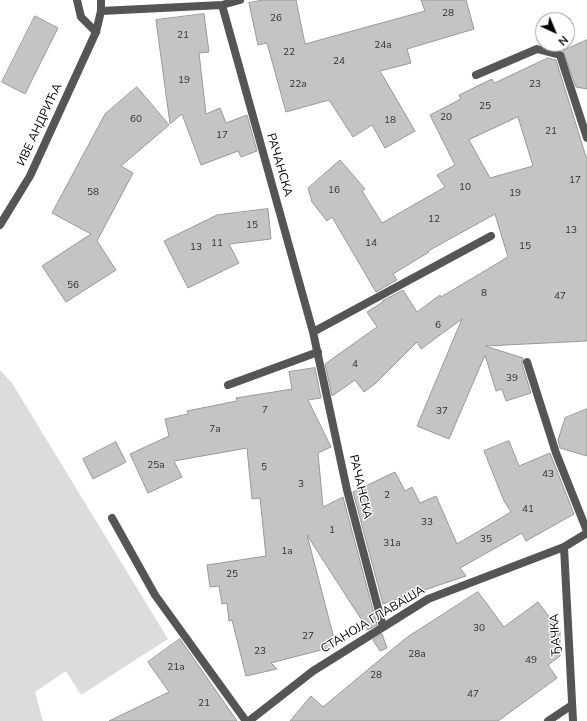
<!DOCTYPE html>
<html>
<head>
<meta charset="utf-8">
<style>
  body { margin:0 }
  #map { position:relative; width:587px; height:721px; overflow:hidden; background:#fff; font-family:"Nunito Sans",sans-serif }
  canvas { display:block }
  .north { position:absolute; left:535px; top:12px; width:40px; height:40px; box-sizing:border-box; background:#fff; border:1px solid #999; border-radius:50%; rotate:136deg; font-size:11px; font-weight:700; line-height:16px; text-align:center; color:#000 }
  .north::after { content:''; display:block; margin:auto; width:14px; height:18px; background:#000; clip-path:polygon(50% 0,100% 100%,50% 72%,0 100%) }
</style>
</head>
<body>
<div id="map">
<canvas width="587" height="721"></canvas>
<div class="north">N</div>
</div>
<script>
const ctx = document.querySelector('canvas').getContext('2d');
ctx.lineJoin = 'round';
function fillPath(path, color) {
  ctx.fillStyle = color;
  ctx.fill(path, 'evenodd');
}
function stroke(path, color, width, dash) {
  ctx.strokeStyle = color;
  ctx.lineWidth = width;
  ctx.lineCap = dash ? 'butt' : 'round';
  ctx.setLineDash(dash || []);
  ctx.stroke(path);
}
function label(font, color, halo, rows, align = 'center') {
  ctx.font = font + ' "Nunito Sans",sans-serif';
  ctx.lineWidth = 3;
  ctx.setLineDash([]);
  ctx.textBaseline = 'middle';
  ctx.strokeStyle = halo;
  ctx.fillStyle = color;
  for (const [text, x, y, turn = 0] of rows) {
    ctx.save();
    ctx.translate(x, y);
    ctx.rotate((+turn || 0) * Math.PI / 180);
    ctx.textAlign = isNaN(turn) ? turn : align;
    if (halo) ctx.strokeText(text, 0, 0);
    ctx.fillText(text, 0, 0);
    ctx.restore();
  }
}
fillPath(new Path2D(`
  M0 370 12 383 168 639 81 695 66 671 35 692 43 721H0Z`), '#dcdcdc');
const building = new Path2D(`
  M263 0H296L305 44 425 11 421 0H466L474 29 407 49 411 63 380 71 415 131 385 148 372 125 353 137 329 100 286 112 267 43 258 45 249 3Z
  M204 14 209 52 199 53 206 114 220 108 226 123 247 115 257 151 241 157 238 151 201 165 182 114 170 124 156 20Z
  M35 16 58 28 25 94 2 82Z
  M587 40V89L576 87 563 51Z
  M548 58 556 60 587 160V341L485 346 523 358 522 364 531 393 506 401 502 389 496 391 485 355 449 439 417 426 462 319 421 349 417 342 376 383 364 392 355 380 332 396 325 364 377 327 367 312 383 302 382 301 403 290 417 312 440 295 441 297 508 257 495 214 428 251 429 252 393 274 397 280 376 292 332 217 327 221 312 202 308 188 340 160 365 189 362 191 382 223 445 187 437 175 455 165 430 115 461 99 459 95 492 79 494 83ZM518 117 533 166 490 178 469 140Z
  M137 87 169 125 121 166 133 173 97 241 116 270 66 302 42 266 91 234 52 213 105 114Z
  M268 209 271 239 229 244 239 263 188 288 164 241 217 215Z
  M315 368 321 398 308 400 331 447 318 453 323 507 343 497 377 625 368 630 307 535 336 646 271 663 277 669 246 676 232 620 229 621 227 603 222 604 219 586 210 587 207 565 266 556 260 498 252 499 247 448 174 461 182 477 148 493 130 454 169 436 165 419 188 414 187 411 237 401 236 398 292 389 289 372Z
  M587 409V456L560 448 558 440 565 418Z
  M509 441 519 466 550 453 574 514 526 541 522 533 460 568 466 576 383 604 353 492 395 472 405 491 412 487 420 503 436 496 457 544 511 512 504 501 484 451Z
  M116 442 126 462 93 479 83 459Z
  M478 592 504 627 538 602 560 631V656L548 665 557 678 498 721H290L311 696 323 707 406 638Z
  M382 634 387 648 380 651 373 640Z
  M180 639 237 721H109L169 692 148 662Z`);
fillPath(building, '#c4c4c4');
stroke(building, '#999', 1);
stroke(new Path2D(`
  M77 0 81 17 96 32
  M228 385 318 352
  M112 518 155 595 246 721`), '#555', 8);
stroke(new Path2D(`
  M222 5 313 332 347 490 383 627
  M101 11 222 5 240 0
  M476 75 537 49 560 55 587 138
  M313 332 491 236
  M527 362 556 453 587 531
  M564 547 573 721
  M249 721 313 671 428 599 564 547 587 533
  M548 721 572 705`), '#555', 8);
stroke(new Path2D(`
  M0 225 30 176 96 32 101 11V0`), '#555', 8);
label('10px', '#313131', null, [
  ["28",448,14],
  ["26",276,19],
  ["21",183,36],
  ["24a",383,46],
  ["22",289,53],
  ["24",339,62],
  ["19",184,81],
  ["22a",298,85],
  ["23",535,85],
  ["25",485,107],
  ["20",446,118],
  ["60",136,120],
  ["18",390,121],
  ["21",551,132],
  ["17",222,136],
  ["17",575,181],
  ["10",465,188],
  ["16",334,191],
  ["58",93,193],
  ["19",515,194],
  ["12",434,220],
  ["15",252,226],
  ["13",571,231],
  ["11",217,244],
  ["14",371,244],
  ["15",525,247],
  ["13",196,248],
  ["56",73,286],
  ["8",484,294],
  ["47",560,297],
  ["6",438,326],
  ["4",355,365],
  ["39",512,379],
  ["7",265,411],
  ["37",442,412],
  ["7a",215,430],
  ["25a",156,466],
  ["5",264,468],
  ["43",548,475],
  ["3",301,485],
  ["2",387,496],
  ["41",528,510],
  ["33",427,523],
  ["1",332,531],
  ["35",486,540],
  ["31a",392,544],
  ["1a",287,552],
  ["25",232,575],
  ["30",479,629],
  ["27",308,637],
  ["23",260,652],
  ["28a",417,655],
  ["49",531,661],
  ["21a",176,668],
  ["28",376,676],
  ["47",473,695],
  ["21",204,704]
]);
label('12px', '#000', '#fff', [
  ["ИВЕ АНДРИЋА",40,125,-65],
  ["РАЧАНСКА",279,165,74],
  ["РАЧАНСКА",360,487,77],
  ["СТАНОЈА ГЛАВАША",373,620,-31],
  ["ЂАЧКА",556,635,-93]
]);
</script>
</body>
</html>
